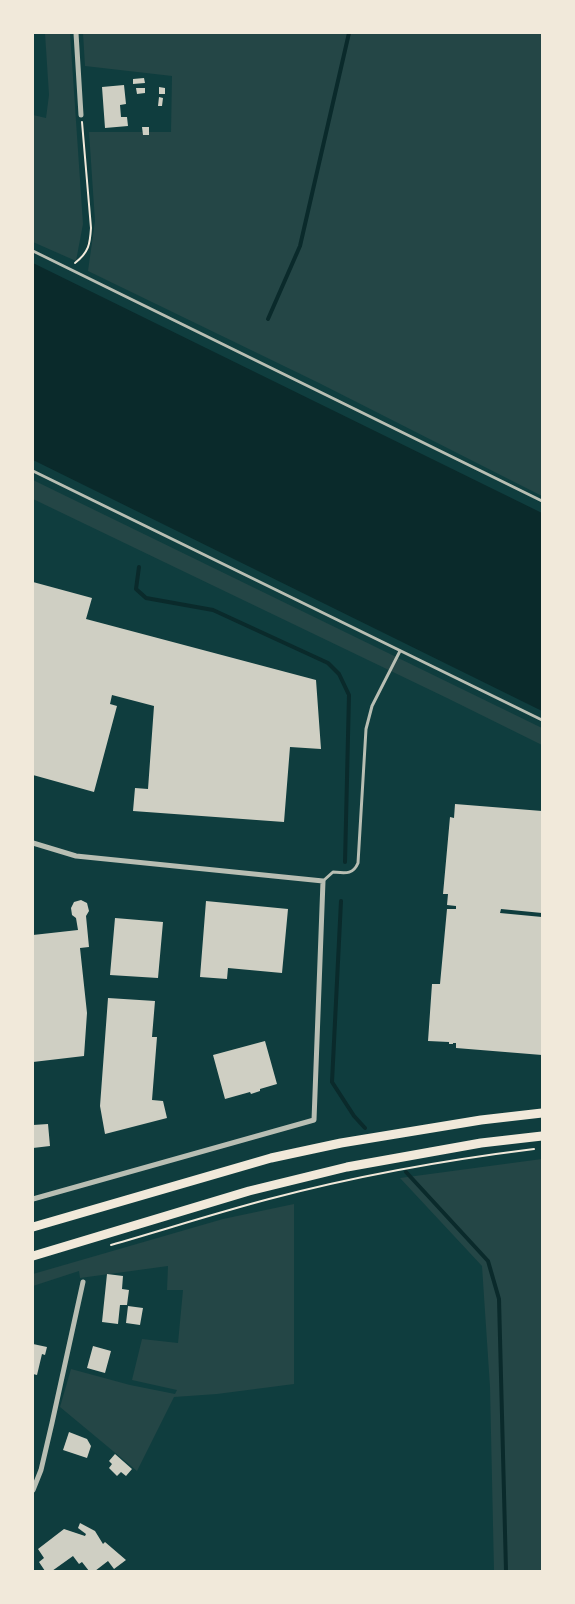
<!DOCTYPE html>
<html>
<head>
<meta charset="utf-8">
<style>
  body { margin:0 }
  #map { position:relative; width:575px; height:1604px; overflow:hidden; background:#0f3d3e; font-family:Inter,sans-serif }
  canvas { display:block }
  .frame { position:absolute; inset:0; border:34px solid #f1e9da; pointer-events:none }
</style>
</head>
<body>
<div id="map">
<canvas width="575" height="1604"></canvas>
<div class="frame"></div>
</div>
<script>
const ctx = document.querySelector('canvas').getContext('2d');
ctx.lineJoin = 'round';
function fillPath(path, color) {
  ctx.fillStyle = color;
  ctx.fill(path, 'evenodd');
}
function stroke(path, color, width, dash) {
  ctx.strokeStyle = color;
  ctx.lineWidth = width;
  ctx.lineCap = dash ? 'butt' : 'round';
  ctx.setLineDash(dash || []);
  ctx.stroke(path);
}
fillPath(new Path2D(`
  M45 33H70L83 224 76 261 33 242V115L46 118 49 95Z
  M83 33H542V496L319 383 88 271 95 221 89 132H171L172 76 85 66Z
  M33 480 542 728V745L447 698 33 499Z
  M542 1159V1571H494L490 1387 482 1266 400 1178Z
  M294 1204V1384L217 1394 174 1397 137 1471 60 1407 71 1369 130 1385 175 1394 177 1390 132 1380 142 1339 178 1343 183 1290H167L168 1266 80 1278 79 1271 33 1286V1274L223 1219Z`), '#244646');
fillPath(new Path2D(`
  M33 263 542 513V711L33 460Z`), '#0a2a2b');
stroke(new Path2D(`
  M268 319 300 246 349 33
  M139 567 136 589 146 598 213 610 328 663 339 674 349 695 345 862
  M341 901 332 1082 354 1116 365 1128
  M406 1172 488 1261 499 1299 506 1571`), '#0a2a2b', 4);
fillPath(new Path2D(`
  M144 78 145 83 133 84V79Z
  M124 85 126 104 120 105 121 117H127L128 126 105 128 102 87Z
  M159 87 165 88V94H159Z
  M136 88H145V93L137 94Z
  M159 97 163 98 162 106H158Z
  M142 127H149V135H143Z
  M33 582 92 598 86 619 316 680 321 749 290 747 284 822 133 811 135 788 148 789 154 706 112 695 110 704 117 706 94 792 33 775Z
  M455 804 542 811V913L501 909 500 913 542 917V1055L456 1048V1043H453V1044H449V1042L428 1041 432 984H440L447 909H456V906L447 905 448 894H443L450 817 454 818Z
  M81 900 87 903 89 911 86 916 89 947 80 948 87 1013 84 1056 33 1062V935L78 930 76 918 72 915 71 908 74 902Z
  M206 901 288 909 282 973 228 968 227 979 200 977Z
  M115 918 163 922 158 978 110 975Z
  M108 998 155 1001 152 1037H157L152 1100 163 1101 167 1118 105 1134 100 1106Z
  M265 1041 277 1084 260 1089V1091L251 1094 250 1092 225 1099 213 1055Z
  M48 1124 50 1146 33 1148V1125Z
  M107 1274 123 1276 122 1289 129 1290 127 1305H120L118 1324 102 1322Z
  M128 1306 143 1308 140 1325 126 1323Z
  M33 1344 47 1347 45 1355 42 1354 37 1375 33 1374Z
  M93 1346 111 1351 105 1373 87 1368Z
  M69 1432 87 1439 91 1446 87 1458 63 1450Z
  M115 1454 132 1469 126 1476 121 1472 117 1476 109 1468 112 1464 109 1461Z
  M80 1523 95 1531 103 1544 105 1542 126 1560 114 1569 108 1561 95 1571H89L82 1562 79 1564 73 1556 52 1571H45L39 1562 44 1558 38 1549 64 1529 85 1536 86 1534 78 1528Z`), '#cfcfc3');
stroke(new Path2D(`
  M75 263C89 252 90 244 91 228L82 122
  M111 1245C163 1230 216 1213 269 1199 356 1176 445 1160 534 1149`), '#f1e9da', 2);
stroke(new Path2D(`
  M33 251 542 501
  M33 471 542 720
  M323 881 333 872C345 873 353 875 358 863L366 729 372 706 400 651`), '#b8beb3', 3);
stroke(new Path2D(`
  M76 33 81 115
  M33 843 76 856 323 881 314 1120 33 1199
  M33 1490 41 1470 52 1423 83 1282`), '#b8beb3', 5);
stroke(new Path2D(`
  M33 1227 271 1158 341 1143 481 1120 542 1113
  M33 1256 249 1191 347 1167 481 1143 542 1136`), '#f1e9da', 9);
</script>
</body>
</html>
